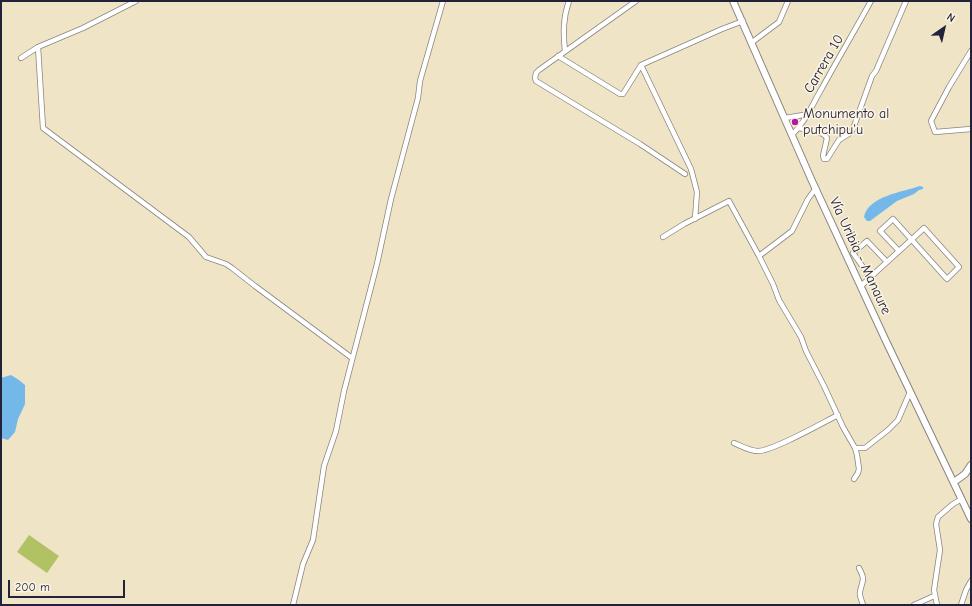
<!DOCTYPE html>
<html>
<head>
<meta charset="utf-8">
<style>
  body { margin:0 }
  #map { position:relative; width:972px; height:606px; overflow:hidden; background:#efe5c6; font-family:"Comic Neue",sans-serif }
  canvas { display:block }
  .frame { position:absolute; inset:0; border:2px solid #22223b; pointer-events:none }
  .north { position:absolute; left:924px; top:8px; width:40px; height:40px; -webkit-text-stroke:3px #fcf5e5; paint-order:stroke; rotate:34deg; font-size:11px; font-weight:700; line-height:16px; text-align:center; color:#22223b }
  .north::after { content:''; display:block; margin:auto; width:14px; height:18px; background:#22223b; clip-path:polygon(50% 0,100% 100%,50% 72%,0 100%) }
  .scale { position:absolute; left:8px; top:580px; width:117px; height:18px; box-sizing:border-box; border:2px solid #22223b; border-top:0; padding-left:5px; font-size:12px; line-height:14px; white-space:nowrap; color:#22223b; -webkit-text-stroke:3px #fcf5e5; paint-order:stroke }
</style>
</head>
<body>
<div id="map">
<canvas width="972" height="606"></canvas>
<div class="frame"></div>
<div class="north">N</div>
<div class="scale">200 m</div>
</div>
<script>
const ctx = document.querySelector('canvas').getContext('2d');
ctx.lineJoin = 'round';
function fillPath(path, color) {
  ctx.fillStyle = color;
  ctx.fill(path, 'evenodd');
}
function stroke(path, color, width, dash) {
  ctx.strokeStyle = color;
  ctx.lineWidth = width;
  ctx.lineCap = dash ? 'butt' : 'round';
  ctx.setLineDash(dash || []);
  ctx.stroke(path);
}
function label(font, color, halo, rows, align = 'center') {
  ctx.font = font + ' "Comic Neue",sans-serif';
  ctx.lineWidth = 3;
  ctx.setLineDash([]);
  ctx.textBaseline = 'middle';
  ctx.strokeStyle = halo;
  ctx.fillStyle = color;
  for (const [text, x, y, turn = 0] of rows) {
    ctx.save();
    ctx.translate(x, y);
    ctx.rotate((+turn || 0) * Math.PI / 180);
    ctx.textAlign = isNaN(turn) ? turn : align;
    if (halo) ctx.strokeText(text, 0, 0);
    ctx.fillText(text, 0, 0);
    ctx.restore();
  }
}
fillPath(new Path2D(`
  M29 535 59 556 47 573 17 552Z`), '#b1c265');
fillPath(new Path2D(`
  M920 186 923 187V189L919 190 914 194 897 201 870 221H867L864 217C868 196 903 192 920 186Z
  M11 375 19 380 25 385V404L18 419 15 432 8 440 1 438V378Z`), '#73b8e9');
const street = new Path2D(`
  M636 1 539 70 536 73 535 78 536 81 640 144 685 174
  M751 43 779 22 788 1
  M38 47 43 128 189 237 206 257 226 264 232 268 255 286 352 358
  M565 51C563 33 563 18 569 1
  M971 51 949 87 931 121 935 132 971 129
  M558 56 620 94H623L641 65 722 29 743 21
  M21 58 38 47 83 28 136 1
  M641 65 691 169 697 192 695 219
  M785 118 809 114
  M799 128C808 130 821 130 827 138L823 156 824 159H827L839 140 850 133 853 129 872 76 876 71 906 1
  M792 135C806 121 812 105 822 88 838 59 855 30 871 1
  M816 188 808 199 792 231 759 256 773 284 779 300 801 337 806 351 824 386 843 427 855 448 857 455 859 469 858 473 854 479
  M663 237 684 224 729 201 759 256
  M870 277 853 253 867 241 887 262
  M861 286C882 266 903 248 924 228L959 267 947 279 893 219 880 231 899 251
  M734 443C741 446 750 451 758 451 773 451 822 423 838 415
  M855 448H865L888 430 898 420 910 392
  M859 568C866 581 862 580 860 592 859 596 862 601 863 605
  M293 605 303 564 313 540 324 466 336 431 344 391 377 264 391 199 418 98 420 81 443 1
  M914 605 934 596
  M937 605 934 590 940 550 936 524 938 517 953 504 962 499
  M961 605 966 590 971 581`);
const secondary = new Path2D(`
  M733 1 812 181 885 339 971 519
  M954 482 965 474 971 465`);
stroke(street, '#888480', 6);
stroke(secondary, '#888480', 8);
stroke(street, '#fff', 4.5);
stroke(secondary, '#fff', 6);
for (const [x, y, r, color] of [
  [795,122,4,"#b5179e"]
]) {
  const dot = new Path2D();
  dot.arc(x, y, r, 0, 2 * Math.PI);
  ctx.fillStyle = color;
  ctx.fill(dot);
  stroke(dot, '#fcf5e5', 1.5);
}
label('14px', '#22223b', '#fcf5e5', [
  ["Carrera 10",824,64,-60],
  ["Vía Uribia - Manaure",860,256,65]
]);
label('14px', '#22223b', '#fcf5e5', [
  ["Monumento al",803,114],
  ["putchipu'u",803,130]
], 'left');
</script>
</body>
</html>
